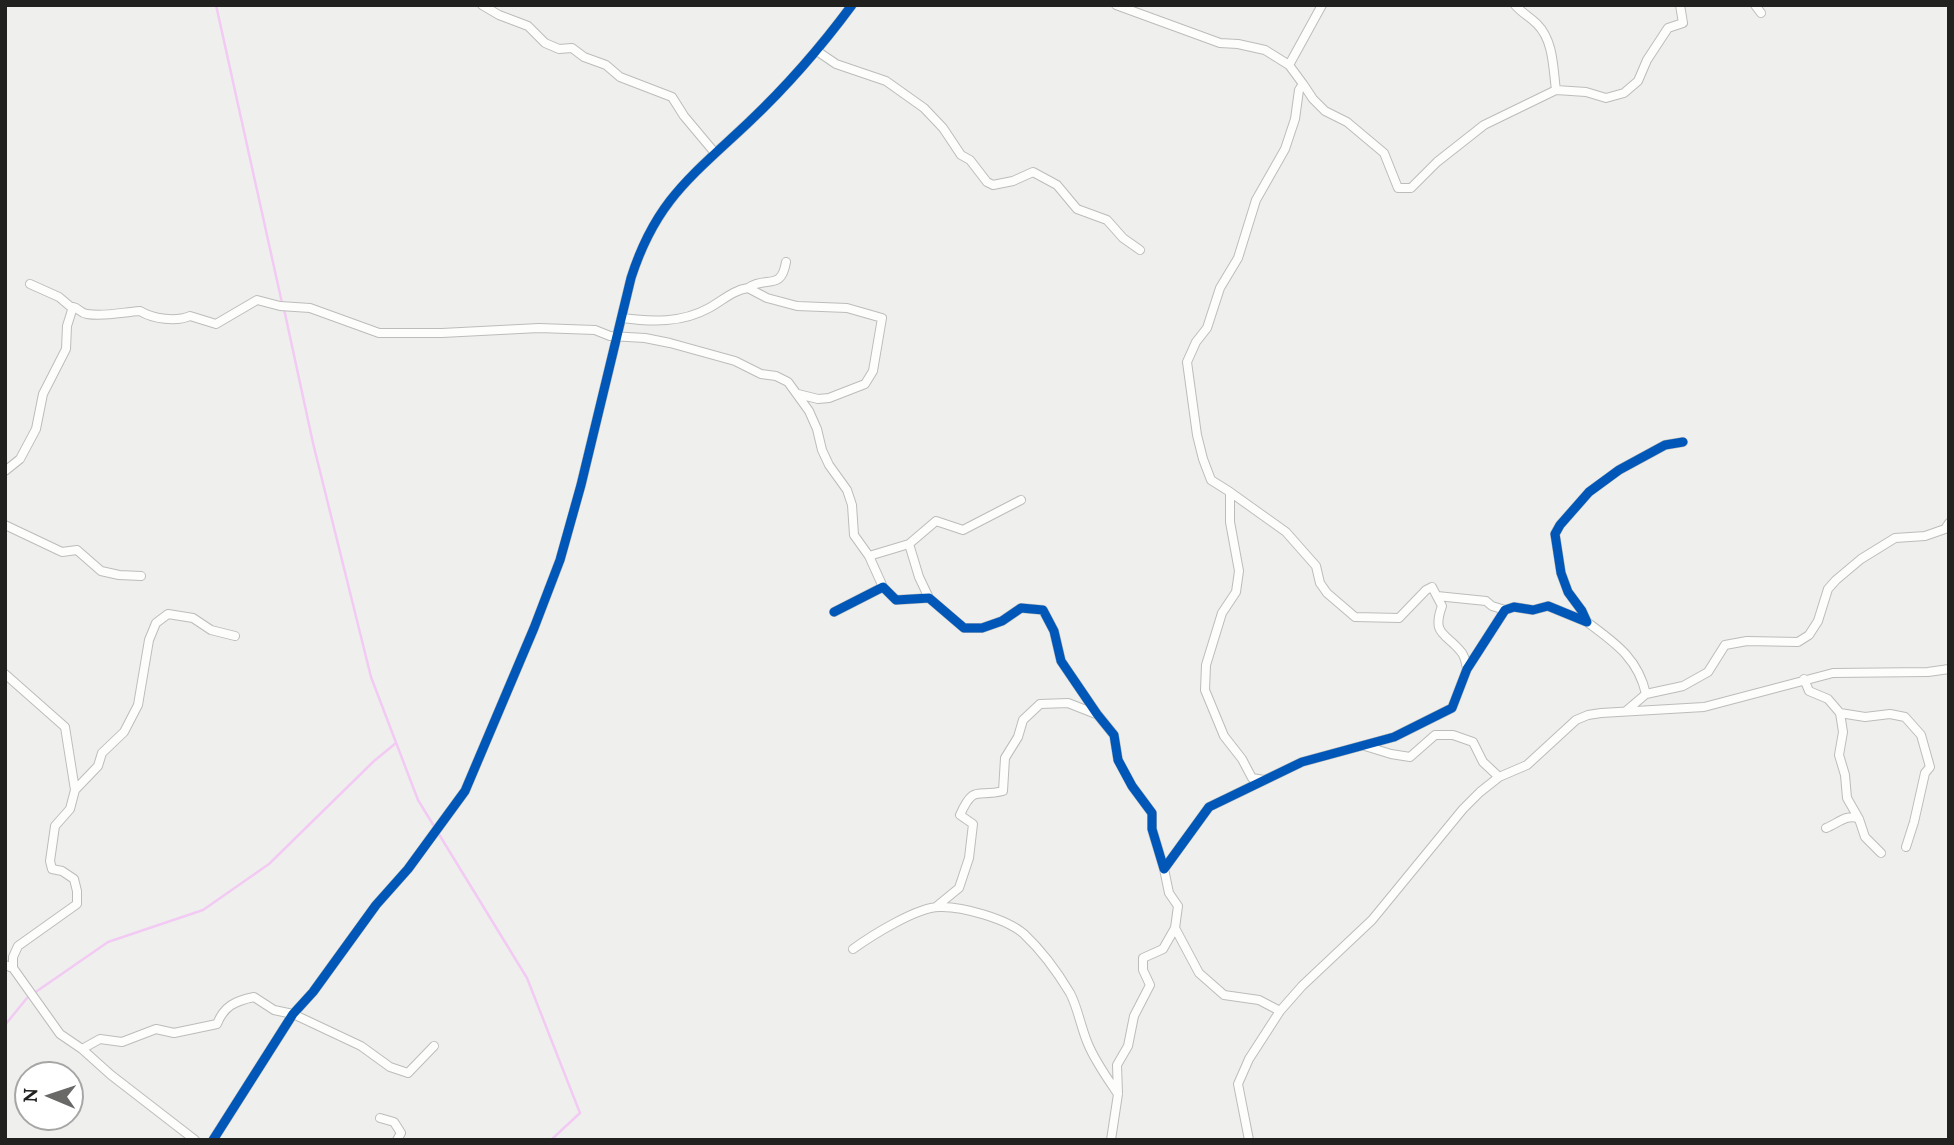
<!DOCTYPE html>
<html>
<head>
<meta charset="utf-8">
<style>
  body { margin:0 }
  #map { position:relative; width:1954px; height:1145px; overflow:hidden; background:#eff0ed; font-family:Lora,serif }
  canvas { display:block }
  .frame { position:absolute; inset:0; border:7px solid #21211f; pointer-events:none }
  .north { position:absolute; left:14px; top:1061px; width:70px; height:70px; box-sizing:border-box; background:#fff; border:2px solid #a6a6a5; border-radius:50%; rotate:272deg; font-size:19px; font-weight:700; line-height:28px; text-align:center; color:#21211f }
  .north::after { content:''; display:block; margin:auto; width:24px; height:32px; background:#696967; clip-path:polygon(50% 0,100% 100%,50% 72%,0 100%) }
</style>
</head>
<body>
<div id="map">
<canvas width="1954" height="1145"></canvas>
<div class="frame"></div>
<div class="north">N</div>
</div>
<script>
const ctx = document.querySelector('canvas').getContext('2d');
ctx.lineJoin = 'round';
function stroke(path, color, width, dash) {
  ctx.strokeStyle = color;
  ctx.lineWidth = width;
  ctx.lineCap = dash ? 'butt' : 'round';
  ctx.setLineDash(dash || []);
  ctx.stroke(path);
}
stroke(new Path2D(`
  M216 5 282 303
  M284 309 313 443 371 677 418 800 527 978 580 1113 551 1140
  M5 1025 27 998 108 942 203 910 269 864 374 761 396 743`), '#f2caf3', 2.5);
const minor = new Path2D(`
  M482 5 499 15 528 26 545 43 559 49 572 48 584 57 606 65 620 77 672 97 684 116 715 153
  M1116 5 1220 43 1238 44 1265 50 1289 65 1303 84 1299 90 1295 119 1285 149 1256 200 1238 258 1220 288 1207 328 1196 342 1187 362 1197 435 1203 459 1211 480 1230 492V522L1239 571 1236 592 1222 613 1206 665 1205 690 1224 736 1242 759 1252 778 1264 780
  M1515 5C1522 13 1530 17 1537 24 1554 41 1553 69 1556 90
  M1755 5 1761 13
  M817 51 836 64 886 81 924 108 943 128 961 155 970 160 987 182 993 185 1013 181 1033 172 1057 185 1077 209 1107 220 1123 238 1140 250
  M1289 65 1322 5
  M1303 84 1313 99 1325 111 1347 122 1384 153 1398 188H1411L1437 162 1484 125 1556 90 1586 92 1606 98 1624 93 1638 81 1647 60 1668 28 1683 23 1680 5
  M30 284 59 297 72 308
  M748 288C766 275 781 292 786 262
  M622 318C652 322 682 323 709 308 722 301 733 290 748 288L767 298 797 306 847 308 882 318 873 371 865 384 829 398 818 399 798 394
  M5 471 20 459 36 429 43 394 66 349 67 326 73 307C79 308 80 313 87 314 105 317 123 312 140 311 153 319 176 322 190 316L216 324 257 300 280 306 310 308 379 333H442L539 328 595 330 610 336 645 338 670 343 735 361 761 374 776 376 788 382 809 411 817 429 822 450 829 465 847 490 852 505 854 535 869 556 883 587
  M1230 492 1286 532 1316 566 1320 583 1327 593 1355 617 1399 618 1426 590 1432 587 1442 606C1431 636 1447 633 1462 653 1465 657 1466 663 1467 669
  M5 525 62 552 77 550 101 571 119 575 141 576
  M869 556 909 544
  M1437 596 1486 601 1492 606 1505 610
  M929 598 919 577 909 544 936 521 963 530 1021 500
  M834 612 883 587 896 600 929 598 964 628H982L1002 621 1021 608 1043 610 1054 631 1061 661 1097 714 1114 735 1118 760 1132 786 1152 813V829L1164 869 1209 807 1302 762 1394 737 1452 708 1467 669 1505 610 1514 607 1533 610 1548 606 1587 622 1582 611 1568 592 1561 573 1555 534 1560 525 1589 492 1619 470 1665 445 1683 442
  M1587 622C1615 643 1638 658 1646 694
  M5 674 65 727 75 790
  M1804 679 1809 691 1828 699 1840 713 1843 732 1839 755 1845 775 1847 798 1859 819 1865 837 1881 853
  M1626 711 1646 694 1683 686 1708 672 1725 645 1747 641 1798 642 1809 635 1818 621 1828 589 1836 580 1861 559 1895 538 1925 536 1945 529 1949 523
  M1840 713 1865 717 1890 714 1905 717 1921 735 1930 767 1925 773 1914 822 1906 847
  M1365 746 1391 754 1410 757 1435 735H1453L1473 742 1483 762 1499 777
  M1826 828C1837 824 1847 813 1859 819
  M937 906 959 888 969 858 973 824 960 815C974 783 978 798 1003 791L1005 758 1018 737 1023 720 1040 704 1068 703 1096 714
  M1175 928 1199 973 1224 995 1259 1000 1280 1011
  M853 949C871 936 917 907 939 907 962 906 1007 919 1024 934 1041 950 1058 973 1070 993 1078 1008 1081 1028 1088 1044 1095 1061 1107 1078 1118 1094
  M5 965 13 968 60 1034 82 1049 100 1039 122 1042 156 1029 174 1033 217 1024C224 1006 235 1001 254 997L274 1010 293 1014 361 1046 390 1067 408 1073 434 1046
  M13 968V957L18 946 77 904V891L74 879 62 871 52 869 50 861 55 826 70 809 75 790 98 766 102 753 124 732 138 705 149 640 156 623 168 614 193 618 211 630 235 636
  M82 1049 111 1075 195 1140
  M380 1118 394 1122 401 1133 397 1140
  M213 1140 293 1014 313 992 376 905 408 869 465 791 534 628 560 560 581 485 631 278C656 200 692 176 749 122 787 86 821 47 852 5
  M1111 1140 1118 1094 1117 1065 1128 1046 1134 1016 1150 985 1143 970V958L1163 949 1175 928 1178 906 1169 893 1164 869
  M1249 1140 1238 1084 1249 1059 1280 1011 1302 986 1372 920 1463 809 1480 792 1499 777 1527 765 1576 720 1588 715 1601 713 1704 707 1833 673 1928 672 1949 669`);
stroke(minor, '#bcbdbb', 10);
stroke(minor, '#fdfdfc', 8);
stroke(new Path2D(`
  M834 612 883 587 896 600 929 598 964 628H982L1002 621 1021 608 1043 610 1054 631 1061 661 1097 714 1114 735 1118 760 1132 786 1152 813V829L1164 869 1209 807 1302 762 1394 737 1452 708 1467 669 1505 610 1514 607 1533 610 1548 606 1587 622 1582 611 1568 592 1561 573 1555 534 1560 525 1589 492 1619 470 1665 445 1683 442
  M213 1140 293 1014 313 992 376 905 408 869 465 791 534 628 560 560 581 485 631 278C656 200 692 176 749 122 787 86 821 47 852 5`), '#0057b8', 9);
</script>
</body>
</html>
